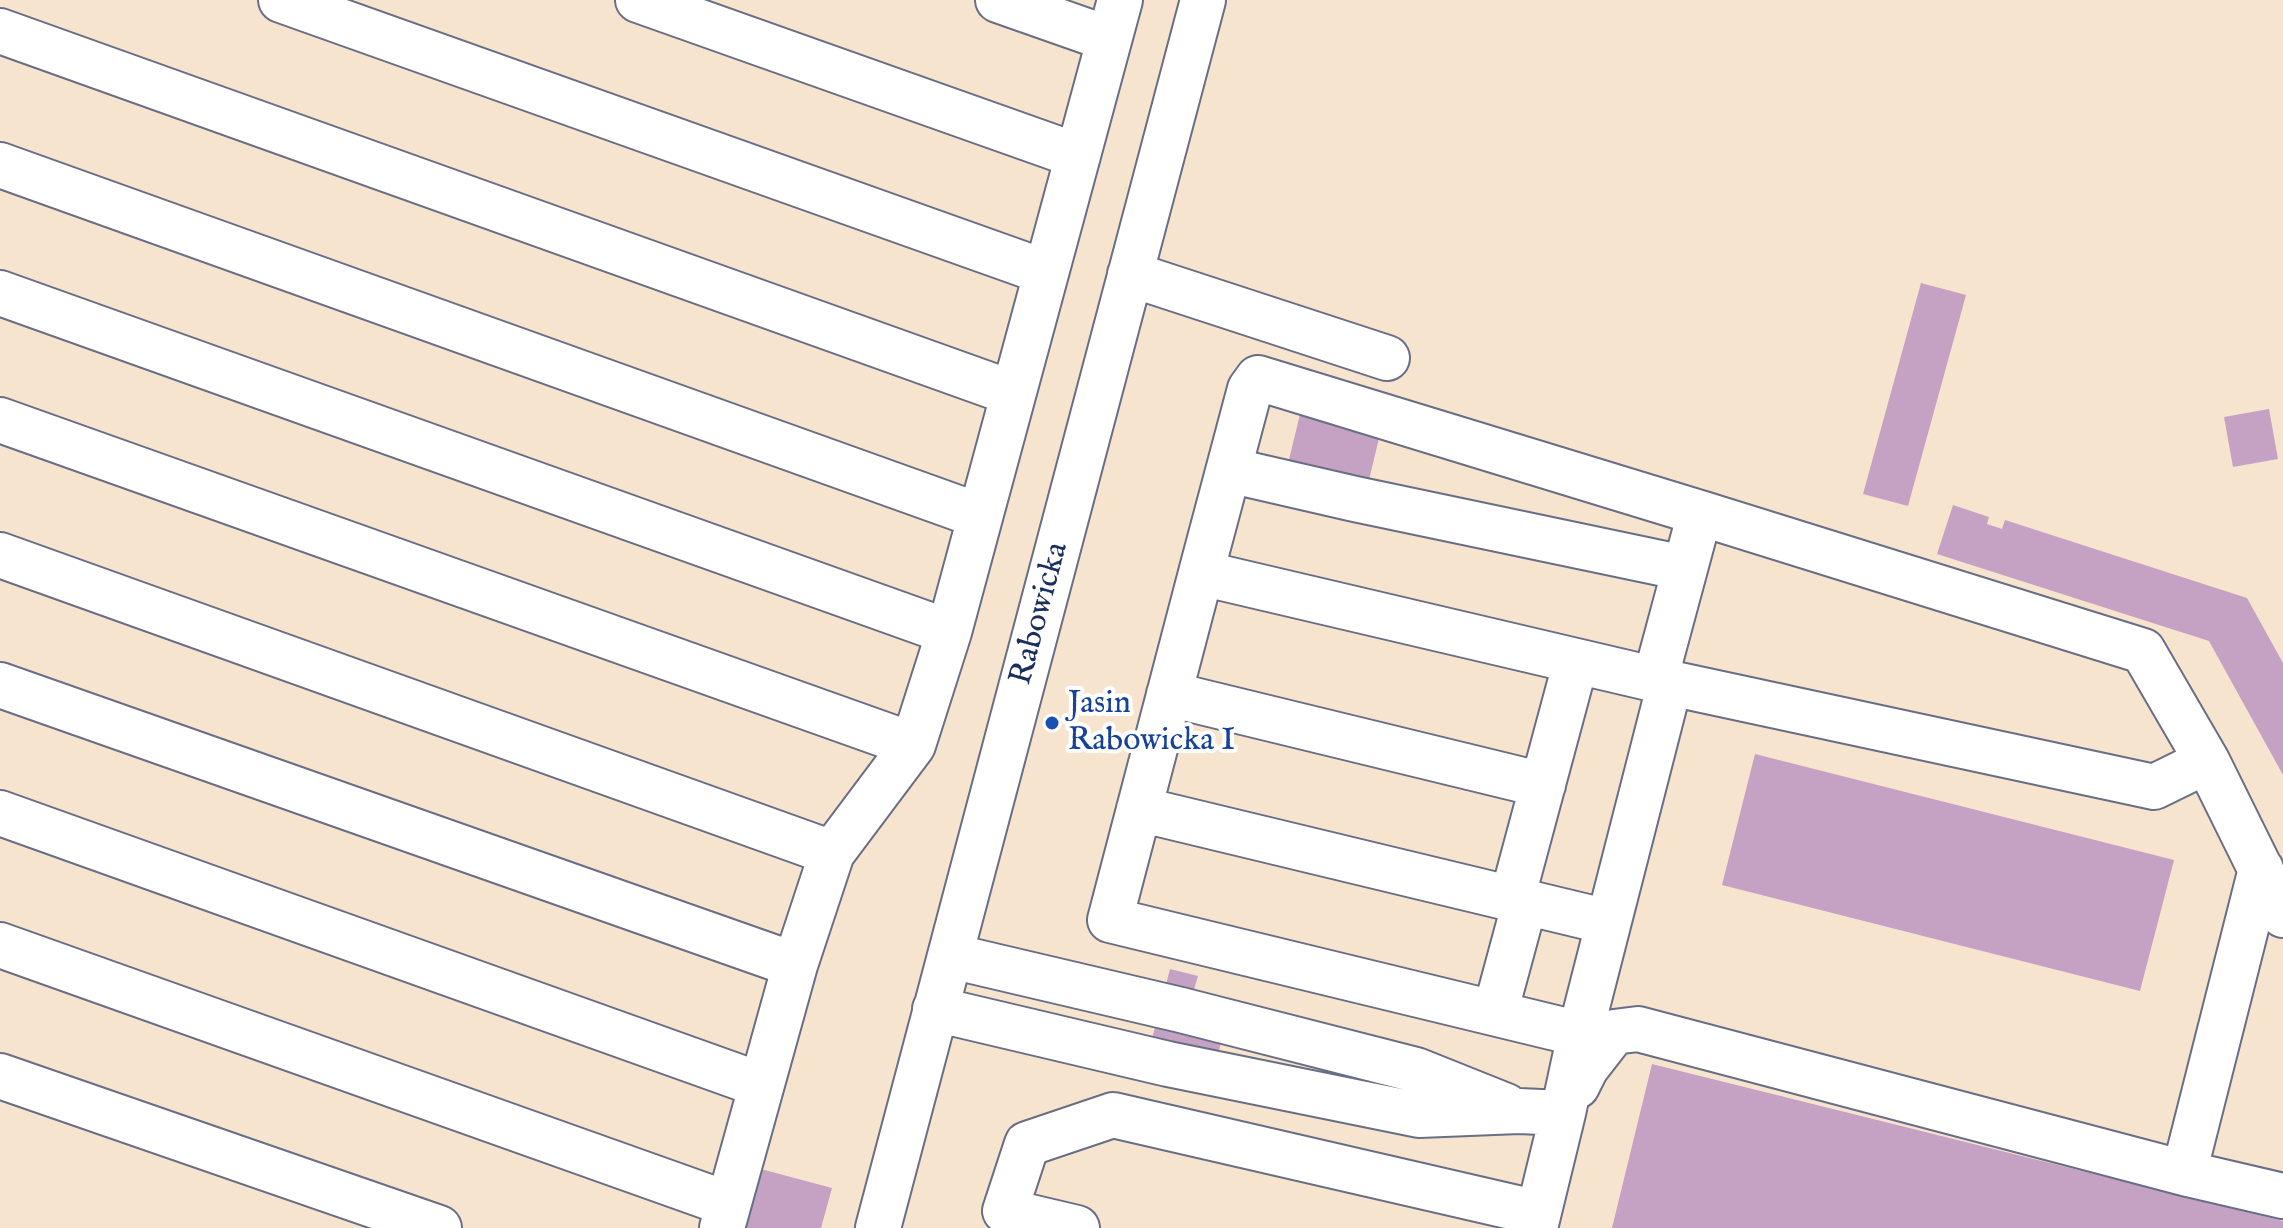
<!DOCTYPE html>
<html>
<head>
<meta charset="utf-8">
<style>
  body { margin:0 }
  canvas { display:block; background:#f7e4ce }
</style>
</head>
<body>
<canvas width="2283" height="1228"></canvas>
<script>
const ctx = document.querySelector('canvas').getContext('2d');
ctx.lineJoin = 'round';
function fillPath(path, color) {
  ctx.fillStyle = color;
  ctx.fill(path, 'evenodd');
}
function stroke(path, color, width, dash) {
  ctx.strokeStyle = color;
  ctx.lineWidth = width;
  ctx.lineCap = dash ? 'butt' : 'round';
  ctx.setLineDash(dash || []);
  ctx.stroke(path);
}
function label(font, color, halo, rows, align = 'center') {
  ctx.font = font + ' "IM FELL English",serif';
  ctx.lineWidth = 8;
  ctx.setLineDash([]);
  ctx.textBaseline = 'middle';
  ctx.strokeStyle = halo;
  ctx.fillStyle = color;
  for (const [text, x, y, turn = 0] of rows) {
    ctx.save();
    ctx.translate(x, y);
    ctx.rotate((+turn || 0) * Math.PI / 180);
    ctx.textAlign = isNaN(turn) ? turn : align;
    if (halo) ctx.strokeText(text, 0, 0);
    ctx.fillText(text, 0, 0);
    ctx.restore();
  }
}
fillPath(new Path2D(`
  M1921 283 1966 295 1908 506 1863 494Z
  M2269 409 2278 459 2233 467 2224 417Z
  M1301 410 1381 430 1367 488 1287 468Z
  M1953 505 1989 517 1987 524 2002 529 2005 520 2247 598 2283 663V775L2209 641 1937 554Z
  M1755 754 2174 860 2140 991 1722 885Z
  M1170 969 1198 976 1193 993 1231 1003 1209 1090 1143 1074Z
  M1652 1064 2283 1221V1228H1612Z
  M761 1169 832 1188 821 1228H745Z`), '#c5a1c4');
const minor = new Path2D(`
  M281 0 1045 272
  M638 0 1078 156
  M998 0 1109 39
  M0 31 1012 393
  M0 165 980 516
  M1130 274 1387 358
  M0 293 949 632
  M0 420 913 745
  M1229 470 1355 499 1684 568
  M1700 513 2143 651 2207 761
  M0 555 832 853
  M1201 573 1250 389 1258 378 1700 513 1655 680
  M0 685 795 965
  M1169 694 1543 785
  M1139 809 1525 902 1495 1013
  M0 813 761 1085
  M1512 899 1576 661
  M1525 902 1608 922
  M0 945 728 1204
  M951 956 1181 1010 1416 1070 1506 1106
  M935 1009 1168 1064 1419 1115 1519 1111 1563 1113
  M1580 1034 1110 920 1201 573 1670 683
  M0 1076 439 1228
  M1577 1086 1586 1068 1614 1032 1638 1029 2184 1173 2283 1196
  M2184 1173 2261 869
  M722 1228 795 965 832 853 913 745 949 632 1120 0
  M878 1228 1203 0
  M1077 1228 1005 1211 1027 1144 1113 1115 1538 1213
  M1535 1228 1563 1113 1580 1034 1670 683 2154 787 2207 761 2283 915`);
stroke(minor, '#686e85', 48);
stroke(minor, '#fff', 44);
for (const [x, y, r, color] of [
  [1052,723,8,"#1a4fb4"]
]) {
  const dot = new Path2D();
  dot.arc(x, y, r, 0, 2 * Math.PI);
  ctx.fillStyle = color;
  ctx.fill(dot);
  stroke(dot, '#fff', 3);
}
label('32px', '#1b2f5e', '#fff', [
  ["Rabowicka",1041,614,-75]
]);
label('32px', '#164399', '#fff', [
  ["Jasin",1068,705],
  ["Rabowicka I",1068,742]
], 'left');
</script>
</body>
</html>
